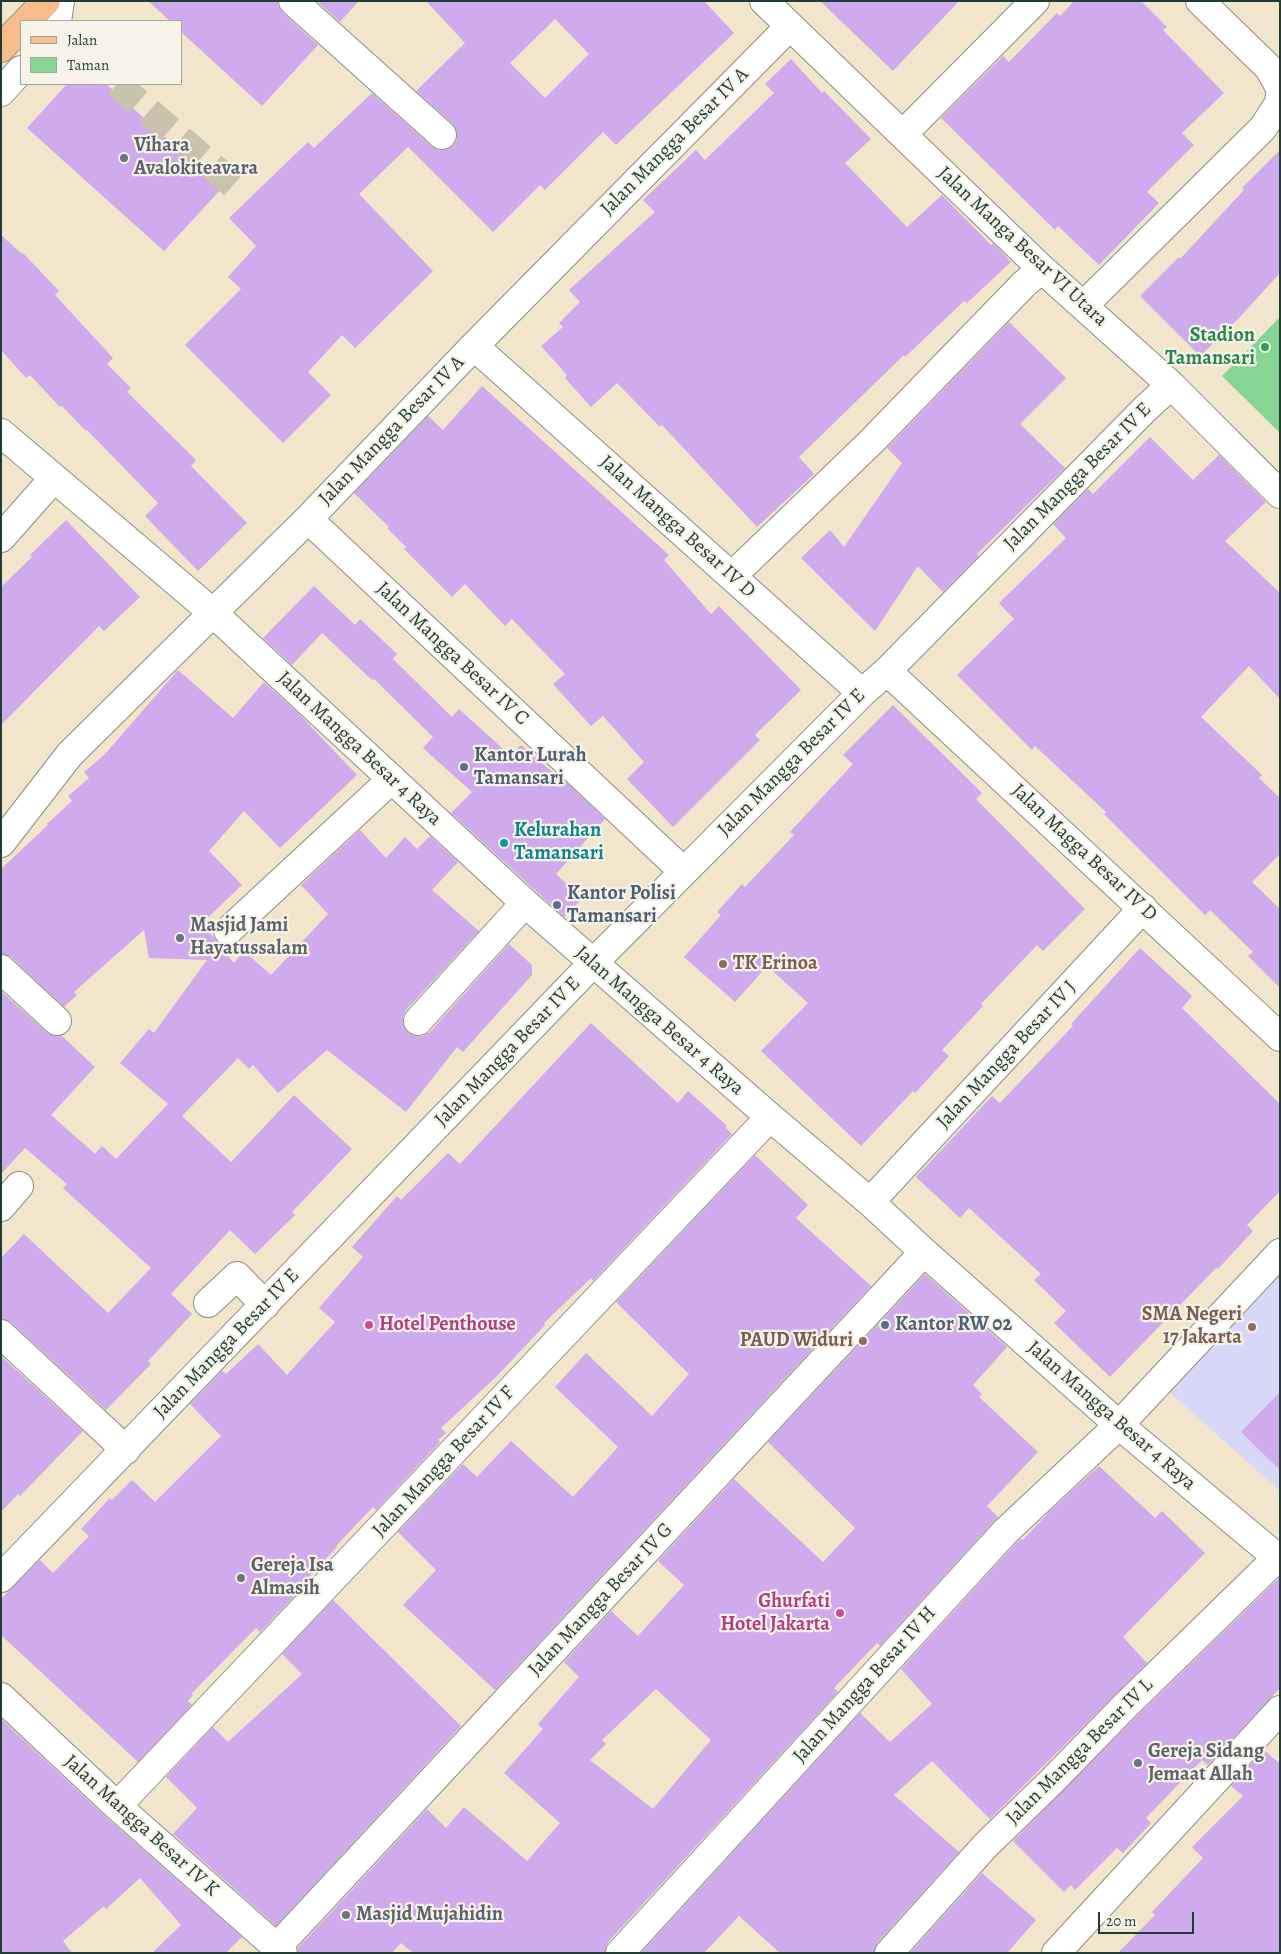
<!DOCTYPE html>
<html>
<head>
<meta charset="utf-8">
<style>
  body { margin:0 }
  #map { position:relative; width:1281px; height:1954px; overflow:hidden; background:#f1e5cb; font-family:Alegreya,serif }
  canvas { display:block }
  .frame { position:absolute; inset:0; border:2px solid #1f3d34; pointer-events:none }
  .legend { position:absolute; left:20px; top:20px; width:162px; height:65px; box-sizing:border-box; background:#f7f3e8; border:1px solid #a1aaa0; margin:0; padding:6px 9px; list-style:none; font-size:15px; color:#1f3d34 }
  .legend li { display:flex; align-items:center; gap:10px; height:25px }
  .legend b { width:25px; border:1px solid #a1aaa0 }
  .scale { position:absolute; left:1098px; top:1912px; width:96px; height:22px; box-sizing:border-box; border:2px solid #1f3d34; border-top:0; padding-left:6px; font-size:15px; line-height:18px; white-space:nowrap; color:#1f3d34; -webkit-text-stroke:4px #f7f3e8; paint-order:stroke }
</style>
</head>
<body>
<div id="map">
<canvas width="1281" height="1954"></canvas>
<div class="frame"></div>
<ul class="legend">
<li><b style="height:6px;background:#f9bc8a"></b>Jalan</li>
<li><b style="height:14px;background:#87d594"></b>Taman</li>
</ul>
<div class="scale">20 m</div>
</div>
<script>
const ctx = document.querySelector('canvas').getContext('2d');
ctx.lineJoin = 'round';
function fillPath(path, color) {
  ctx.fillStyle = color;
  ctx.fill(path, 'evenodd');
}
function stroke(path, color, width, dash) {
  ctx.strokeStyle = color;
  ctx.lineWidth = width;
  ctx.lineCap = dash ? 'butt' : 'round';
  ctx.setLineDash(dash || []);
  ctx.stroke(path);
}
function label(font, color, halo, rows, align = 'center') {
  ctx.font = font + ' Alegreya,serif';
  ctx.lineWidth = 4.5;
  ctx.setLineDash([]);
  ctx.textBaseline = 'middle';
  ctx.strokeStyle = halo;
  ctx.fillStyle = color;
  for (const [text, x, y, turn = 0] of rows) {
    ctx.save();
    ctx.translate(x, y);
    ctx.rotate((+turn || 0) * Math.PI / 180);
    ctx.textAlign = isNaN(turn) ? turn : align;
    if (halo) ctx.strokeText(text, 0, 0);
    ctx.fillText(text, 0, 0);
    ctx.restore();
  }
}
fillPath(new Path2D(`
  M1280 1264V1491L1167 1390Z`), '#d8d7f8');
fillPath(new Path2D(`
  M1280 317V433L1222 376Z`), '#87d594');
fillPath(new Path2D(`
  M148 1H278V6L283 13 318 45 262 106 181 32V21H170Z
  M317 1H359L340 22Z
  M426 1H704L734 33 616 145 603 132 545 190 540 185 493 232 408 147 359 194 433 271 355 348 342 335 308 372 331 395 283 443 185 345 241 289 228 277 256 246 229 218 308 142 314 148 372 93 432 147 438 150H446L454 145 457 139V131L453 124 416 91 465 43ZM555 19 589 54 545 98 510 63Z
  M820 1H959L893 71Z
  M1074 1H1141L1167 27 1163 30 1224 93 1182 133 1194 145 1147 192 1159 203 1099 265 1058 226 1055 230 941 118 1003 56 1009 62 1057 13 1060 16Z
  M791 59 822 93 824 91 871 139 845 163 907 227 942 195 991 245 993 243 1011 262 967 303 964 301 905 357 904 355 799 457 814 474 757 527 662 425 660 427 619 385 617 383 591 407 565 378 567 375 541 346 563 327 559 323 580 302 569 290 655 212 643 200 696 150 705 160 774 93 765 84Z
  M67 84H106L222 188 164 251 27 128Z
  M1280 150V273L1239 318 1200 356 1140 296 1179 257 1180 259 1244 190 1242 188Z
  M1 235 22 254 23 253 59 291 55 295 113 358 107 364 131 388 127 392 196 460 191 466 247 523 198 571 145 516 158 503 87 430 86 431 62 406 60 407 30 375 26 378 1 350Z
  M1009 322 1066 378 1020 424 1065 468 977 554 979 556 943 592 918 566 875 631 801 558 830 530 844 547 902 463 887 448Z
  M482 386 669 555 664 560 711 614 719 606 801 690 755 735 760 740 673 827 627 779 644 762 603 716 591 726 553 684 565 674 512 619 505 626 465 584 452 597 404 549 406 547 387 528 389 527 354 493 428 416 443 430Z
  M1150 437 1193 480 1219 455 1266 502 1225 541 1280 593V699L1249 666 1201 717 1262 775 1259 778 1280 798V854L1252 882 1280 909V988L1248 956 1253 952 1210 910 1205 915 1104 814 1106 812 1035 746 1032 750 957 675 1014 619 999 603 1066 538 1053 524 1088 489 1093 494Z
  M66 520 140 597 104 631 99 626 1 725V587L32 557 30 555Z
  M314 586 355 625 360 619 397 654 393 659 452 717 459 709 511 756 521 745 564 782 565 781 605 819 556 874 582 899 564 917 451 813 472 792 423 748 433 737 374 679 372 680 322 633 292 665 263 638Z
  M178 670 233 718 264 682 298 713 357 775 280 848 244 811 209 851 242 885 202 923 234 963 244 951 271 975 328 914 301 885 360 830 386 858 405 837 417 849 430 836 458 862 432 890 479 931 406 1010 403 1017V1025L408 1033 414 1036H422L430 1032 509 944 532 965V975L463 1052 457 1047 406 1112 327 1050 278 1093 253 1065 249 1069 238 1058 182 1116 231 1162 294 1095 352 1149 292 1212 295 1215 255 1254 230 1230 171 1294 192 1314 148 1361 151 1364 106 1410 12 1323 1 1319V1258L24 1234 108 1313 151 1268 63 1188 67 1184 25 1148 1 1174V991L46 1032 54 1036H62L95 1067 51 1115 95 1154 102 1146 116 1159 168 1104 120 1063 149 1029 154 1033 207 960 149 958 144 930 74 992 77 995 64 1007 12 958 1 954V869L48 825 47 824 72 801 68 796 89 778 84 772 105 754Z
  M893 705 982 793 976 799 1085 909 1043 951 1037 945 981 1004 983 1006 942 1050 949 1056 915 1093 913 1091 861 1146 761 1051 808 1003 767 966 735 1002 684 957 721 915 717 912 742 884 745 887 794 835 790 832 853 764 843 755Z
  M1140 948 1192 996 1182 1008 1280 1104V1191L1247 1225 1253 1231 1218 1269 1216 1268 1110 1377 1054 1323 1066 1311 1034 1280 1041 1274 969 1208 960 1218 916 1177 992 1096 1000 1103 1073 1026 1071 1024Z
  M591 1023 678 1103 688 1091 727 1126 725 1127 732 1134 593 1281 591 1278 544 1323 545 1325 496 1377 441 1428 446 1433 438 1440 440 1442 376 1510 373 1507 336 1546 337 1547 309 1577 311 1579 260 1632 256 1628 191 1694 193 1695 188 1701 192 1705 138 1762 1 1635V1599L40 1560 53 1573 89 1536 81 1529 110 1498 112 1500 132 1480 155 1502 221 1436 190 1404 222 1371 226 1374 258 1344 287 1375 335 1322 319 1308 363 1257 352 1247 397 1196 401 1200 448 1153 460 1164Z
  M755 1155 808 1205 796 1218 871 1286 495 1690 403 1605 436 1570 398 1532 463 1464 477 1477 511 1441 573 1497 618 1447 555 1387 586 1353 652 1416 689 1374 616 1302Z
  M925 1274 1007 1347 973 1385 982 1394 979 1397 1038 1452 987 1506 998 1517 880 1646 877 1643 834 1688 838 1692 608 1942 605 1953H413L401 1943 392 1953H298V1948L427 1809 446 1828 464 1807 527 1861 560 1823 504 1773 543 1729 538 1724 579 1677 564 1662 611 1611 638 1636 684 1585 658 1561 734 1479 823 1562 855 1528 768 1442ZM656 1689 711 1740 653 1809 590 1760 606 1744 602 1740Z
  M1 1356 83 1431 20 1496 18 1494 1 1512Z
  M1280 1392V1470L1241 1432Z
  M1099 1466 1155 1518 1162 1511 1205 1553 1123 1637 1147 1663 990 1819 932 1761 894 1795 959 1852 877 1943 874 1953H780L739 1916 704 1953H641L860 1713 890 1742 932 1704 901 1669 1016 1543 1021 1539 1023 1540 1049 1512Z
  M1280 1577V1688L1208 1765 1202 1760 1146 1818 1151 1823 1123 1853 1117 1848 1075 1890 1071 1885 1064 1892 1013 1841 1136 1717Z
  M333 1600 461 1726 276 1926 173 1834 197 1808 166 1777 213 1727 228 1742 302 1674 282 1654Z
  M1 1719 107 1818 242 1937 226 1953H152L181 1925 140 1878 106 1909 104 1906 63 1941 72 1953H1Z
  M1264 1750 1280 1764V1953H1118L1155 1915 1152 1912 1203 1858 1192 1847 1243 1796 1231 1786Z
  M982 1873 1036 1920 1007 1953H910Z`), '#cfaaed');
stroke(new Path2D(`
  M117 84 236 187`), '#c7c3ad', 28, [28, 14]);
const minor = new Path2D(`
  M293 1 442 135
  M764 1 1042 269 1171 385 1280 494
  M1200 1 1269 68 1280 88
  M57 21 60 1
  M1 92 21 70
  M903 134 1035 1
  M1083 306 1263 128 1279 103 1280 95
  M474 346 862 693
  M1 433 212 612 525 903 770 1117 870 1202 924 1252 1119 1425 1280 1560
  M308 519 683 871
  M1 538 54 478
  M732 576 872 441 1024 284 1042 269
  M887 671 1280 1037
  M1 843 70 754 308 519 474 346 790 26
  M228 931 392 779
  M1 969 57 1021
  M418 1021 525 903
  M870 1202 1143 908
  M1 1207 19 1186
  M208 1303 237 1276 265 1305
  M1 1334 126 1450
  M1 1578 593 963 862 693 887 671 1144 410 1171 385
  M1 1697 117 1806 283 1953
  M117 1806 770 1117
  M277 1947 924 1252
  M620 1953 1005 1532 1119 1425 1280 1253
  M889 1953 985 1846 1052 1781 1125 1706 1277 1558
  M1056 1953 1280 1710`);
const major = new Path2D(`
  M27 21 46 1
  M1 48 21 27`);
stroke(minor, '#889180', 30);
stroke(major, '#889180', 30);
stroke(minor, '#fff', 28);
stroke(major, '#f9bc8a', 28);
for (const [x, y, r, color] of [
  [124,158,5,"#6b7280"],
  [1265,347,5,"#2e9e5b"],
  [464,767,5,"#5c6f8a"],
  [504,843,5,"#0f9aa8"],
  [557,905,5,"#5c6f8a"],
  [180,938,5,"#6b7280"],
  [723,964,5,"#8d6e63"],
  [369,1325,5,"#d1479c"],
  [885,1325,5,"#5c6f8a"],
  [1252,1327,5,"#8d6e63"],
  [863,1341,5,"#8d6e63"],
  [241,1578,5,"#6b7280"],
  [840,1613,5,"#d1479c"],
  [1138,1763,5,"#6b7280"],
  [346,1915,5,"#6b7280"]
]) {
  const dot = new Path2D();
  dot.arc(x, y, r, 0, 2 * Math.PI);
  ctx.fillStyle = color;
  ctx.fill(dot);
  stroke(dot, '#f7f3e8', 2);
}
label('20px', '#1f3d34', '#f7f3e8', [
  ["Jalan Mangga Besar IV A",675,142,-45],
  ["Jalan Manga Besar VI Utara",1022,247,43],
  ["Jalan Mangga Besar IV A",392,431,-46],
  ["Jalan Mangga Besar IV E",1078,477,-45],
  ["Jalan Mangga Besar IV D",677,527,42],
  ["Jalan Mangga Besar IV C",452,654,43],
  ["Jalan Mangga Besar 4 Raya",359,749,43],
  ["Jalan Mangga Besar IV E",792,763,-45],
  ["Jalan Magga Besar IV D",1084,853,43],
  ["Jalan Mangga Besar 4 Raya",659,1021,41],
  ["Jalan Mangga Besar IV E",508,1052,-46],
  ["Jalan Mangga Besar IV J",1007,1055,-47],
  ["Jalan Mangga Besar IV E",227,1344,-46],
  ["Jalan Mangga Besar 4 Raya",1111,1416,41],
  ["Jalan Mangga Besar IV F",444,1462,-47],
  ["Jalan Mangga Besar IV G",601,1600,-47],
  ["Jalan Mangga Besar IV H",865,1685,-48],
  ["Jalan Mangga Besar IV L",1080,1752,-45],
  ["Jalan Mangga Besar IV K",141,1826,42]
]);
label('bold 20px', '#5b616d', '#f7f3e8', [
  ["Vihara",134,146],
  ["Avalokiteavara",134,169],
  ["Masjid Jami",190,926],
  ["Hayatussalam",190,949],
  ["Gereja Isa",251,1566],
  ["Almasih",251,1589],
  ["Gereja Sidang",1148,1752],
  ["Jemaat Allah",1148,1775],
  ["Masjid Mujahidin",356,1915]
], 'left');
label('bold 20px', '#27864d', '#f7f3e8', [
  ["Stadion",1255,336],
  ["Tamansari",1255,359]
], 'right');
label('bold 20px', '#4e5e75', '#f7f3e8', [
  ["Kantor Lurah",474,756],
  ["Tamansari",474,779],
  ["Kantor Polisi",567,894],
  ["Tamansari",567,917],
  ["Kantor RW 02",895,1325]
], 'left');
label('bold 20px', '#0d838f', '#f7f3e8', [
  ["Kelurahan",514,831],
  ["Tamansari",514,854]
], 'left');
label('bold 20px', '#785e54', '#f7f3e8', [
  ["TK Erinoa",733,964,"left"],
  ["SMA Negeri",1242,1315],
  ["17 Jakarta",1242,1338],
  ["PAUD Widuri",853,1341]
], 'right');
label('bold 20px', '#b23c85', '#f7f3e8', [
  ["Hotel Penthouse",379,1325],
  ["Ghurfati",830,1602,"right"],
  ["Hotel Jakarta",830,1625,"right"]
], 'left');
</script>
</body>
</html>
